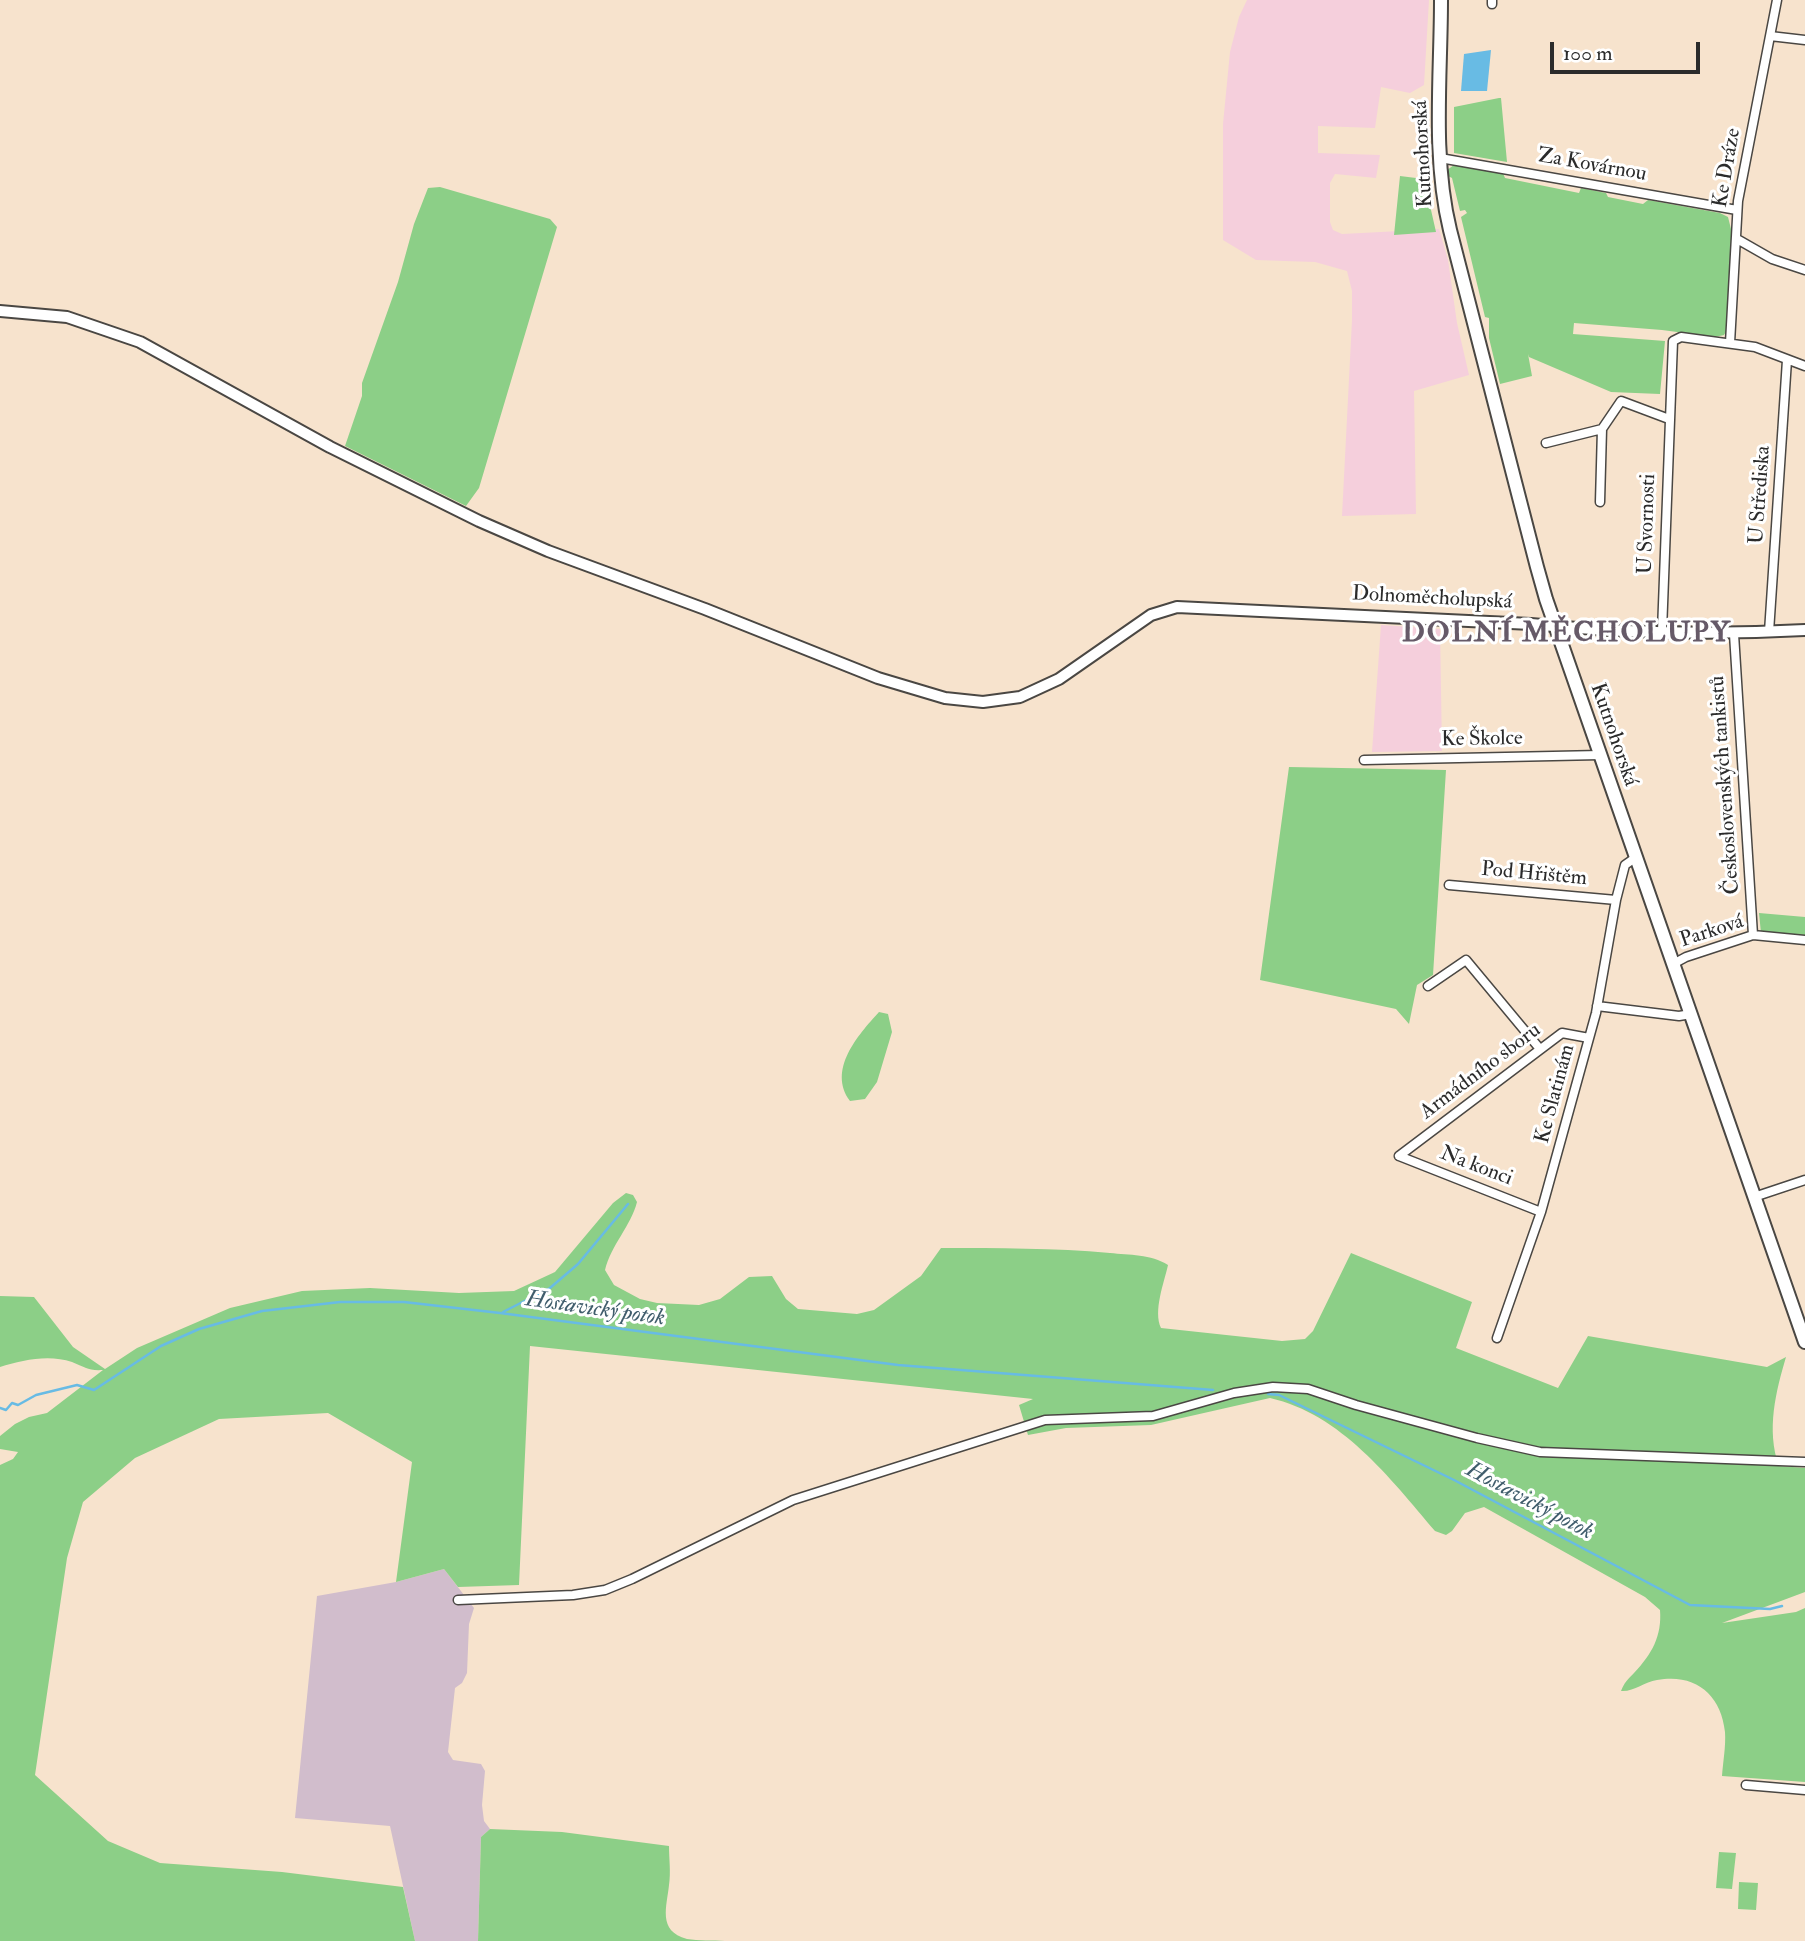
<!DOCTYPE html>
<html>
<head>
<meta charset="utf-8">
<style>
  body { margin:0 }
  #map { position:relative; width:1805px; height:1941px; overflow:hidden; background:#f7e3cd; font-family:"IM FELL Double Pica",serif }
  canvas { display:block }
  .scale { position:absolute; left:1550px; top:42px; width:150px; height:32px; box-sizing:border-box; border:4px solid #2b2b2b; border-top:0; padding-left:9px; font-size:21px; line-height:24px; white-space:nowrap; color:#2b2b2b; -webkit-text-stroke:5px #fff; paint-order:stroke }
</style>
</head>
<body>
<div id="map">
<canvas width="1805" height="1941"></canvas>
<div class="scale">100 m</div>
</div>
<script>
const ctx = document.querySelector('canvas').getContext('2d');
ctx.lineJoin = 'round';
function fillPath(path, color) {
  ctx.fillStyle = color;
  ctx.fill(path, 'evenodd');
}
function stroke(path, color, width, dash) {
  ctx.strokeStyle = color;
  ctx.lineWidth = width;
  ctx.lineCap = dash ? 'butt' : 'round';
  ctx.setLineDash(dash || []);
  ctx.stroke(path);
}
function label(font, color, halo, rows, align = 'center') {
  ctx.font = font + ' "IM FELL Double Pica",serif';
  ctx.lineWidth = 6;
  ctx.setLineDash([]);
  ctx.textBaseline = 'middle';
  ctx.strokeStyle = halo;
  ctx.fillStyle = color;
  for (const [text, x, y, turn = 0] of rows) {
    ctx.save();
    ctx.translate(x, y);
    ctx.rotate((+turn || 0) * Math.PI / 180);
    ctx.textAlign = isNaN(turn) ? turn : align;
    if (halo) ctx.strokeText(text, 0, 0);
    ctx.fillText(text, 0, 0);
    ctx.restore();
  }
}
fillPath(new Path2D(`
  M1247 0H1429L1424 85 1410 93 1381 87 1375 128 1318 126V153L1380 155 1376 178 1335 174 1330 183V222L1333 230 1342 234 1439 229 1448 260 1457 323 1469 375 1414 391 1416 514 1342 516 1352 320V291L1347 271 1315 262 1256 260 1223 240V124L1230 52 1239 17Z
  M1381 625 1440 629 1442 751 1372 752Z`), '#f5cfdc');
fillPath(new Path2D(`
  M444 1569 474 1608 469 1624 467 1673 462 1683 455 1688 448 1752 453 1760 481 1764 485 1771 482 1805 484 1821 490 1829 481 1837 478 1941H415L390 1826 295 1818 317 1596 396 1582Z`), '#d1bdcc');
fillPath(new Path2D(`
  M1499 98H1501L1507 162 1454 153V107Z
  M1454 165 1503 173 1505 178 1579 193 1581 188 1606 193 1608 197 1643 204 1648 200 1720 213 1728 217 1733 237 1727 330 1724 335 1715 337 1662 330 1574 323 1573 334 1665 341 1660 394 1611 392 1529 357 1528 354 1532 376 1500 384 1489 338V318L1485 317 1461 217 1467 213 1465 210 1460 211 1452 178 1448 176 1447 170Z
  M1400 176 1424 179 1436 232 1394 235Z
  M440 187 550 219 557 227 479 488 466 506 345 446 362 396V383L398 282 414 224 428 188Z
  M1289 767 1446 770 1433 975 1417 985 1409 1024 1396 1009 1260 980Z
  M1759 913 1805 917V935L1761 933Z
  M879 1012 888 1014 892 1032 877 1082 865 1099 850 1101C827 1070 858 1035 879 1012Z
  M626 1193 633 1195 637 1202C631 1226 611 1245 605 1270L614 1285 640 1299 657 1303 699 1305 720 1299 749 1277 772 1276 786 1299 798 1309 857 1314 874 1310 921 1276 941 1248C998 1248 1054 1248 1110 1253 1129 1255 1151 1254 1168 1265 1164 1283 1153 1311 1161 1328L1282 1341 1305 1339 1313 1331 1351 1253 1472 1302 1456 1348 1558 1388 1588 1336 1767 1367 1786 1357C1776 1391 1766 1430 1779 1466L1805 1468V1592L1722 1623 1796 1612 1805 1608V1782L1722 1776C1723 1762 1726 1746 1725 1732 1721 1694 1695 1673 1657 1680 1644 1682 1634 1692 1621 1691 1624 1683 1628 1679 1634 1673 1652 1654 1662 1636 1660 1610L1645 1597 1484 1507 1465 1513 1452 1531 1446 1535 1435 1531C1390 1478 1341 1414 1270 1398L1151 1425 1066 1428 1028 1435 1019 1405 1033 1399 530 1346 519 1585 458 1587 444 1569 396 1582 412 1462 328 1413 219 1419 135 1458 83 1502 67 1558 35 1775 108 1841 160 1863 282 1872 403 1887 415 1941H0V1465L13 1459 18 1452 0 1449V1436L15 1424 29 1417 47 1413 103 1370C88 1371 85 1367 72 1362 49 1354 22 1360 0 1367V1296L34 1297 73 1347 105 1369 137 1348 230 1308 302 1291 370 1288 459 1293 514 1291 555 1272 613 1203Z
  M490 1829 562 1832 669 1846C669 1859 671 1872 669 1885 667 1906 657 1931 687 1939 698 1941 713 1940 725 1941H478L481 1837Z
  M1719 1852 1736 1853 1732 1889 1716 1888Z
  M1739 1882 1758 1883 1756 1910 1738 1909Z`), '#8ccf87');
fillPath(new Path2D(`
  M1491 50 1487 91H1461L1464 54Z`), '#68bbe4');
stroke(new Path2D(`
  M503 1312 550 1288 578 1264 628 1204
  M1268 1394 1279 1395 1454 1480 1690 1605 1770 1609 1782 1606
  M0 1408 6 1410 12 1403 18 1405 36 1395 77 1385 94 1390 161 1346 199 1329 262 1311 340 1302H404L500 1313 898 1365 1213 1390`), '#68bbe4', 2.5);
const minor = new Path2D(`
  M1492 0V4
  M1770 36 1805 40
  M1440 158 1737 210
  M1737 239 1772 259 1805 270
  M1730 343 1738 201 1777 0
  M1546 443 1602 429
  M1600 502 1602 429 1621 401 1669 419
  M1662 631 1673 341 1681 337 1755 347 1805 366
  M1769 632 1787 360
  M1734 634 1753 935
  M1364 760 1600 755
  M1449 885 1616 900
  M1673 964 1686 957 1753 935 1805 940
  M1428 986 1466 960 1540 1049
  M1597 1006 1679 1016 1691 1014
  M1399 1156 1562 1033 1589 1038
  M1399 1156 1541 1212
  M1754 1197 1805 1180
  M1497 1338 1541 1212 1596 1013 1616 900 1625 865 1635 858
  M458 1600 573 1595 605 1590 632 1579 793 1500 1045 1420 1153 1416 1234 1393 1273 1387 1308 1389 1356 1405 1477 1438 1540 1452 1805 1462
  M1746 1785 1805 1790`);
const tertiary = new Path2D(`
  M0 311 67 317 140 342 330 447 479 521 548 551 705 609 878 678 945 698 983 702 1020 697 1059 679 1151 615 1177 607 1531 624C1622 633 1714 635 1805 630`);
const secondary = new Path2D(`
  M1441 0C1441 76 1432 156 1450 230L1537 567 1546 599 1805 1342`);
stroke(minor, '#4a4743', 11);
stroke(tertiary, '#4a4743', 14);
stroke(secondary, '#4a4743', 16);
stroke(minor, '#fff', 8);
stroke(tertiary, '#fff', 10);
stroke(secondary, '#fff', 12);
label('21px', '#2b2b2b', '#fff', [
  ["Kutnohorská",1424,154,-93],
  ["Za Kovárnou",1592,166,10],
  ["Ke Dráze",1728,168,-80],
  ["U Střediska",1761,495,-86],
  ["U Svornosti",1648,524,-88],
  ["Dolnoměcholupská",1432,599,3],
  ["Kutnohorská",1613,735,71],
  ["Ke Školce",1482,740,-1],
  ["Československých tankistů",1726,785,-94],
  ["Pod Hřištěm",1534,875,5],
  ["Parková",1712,932,-18],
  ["Armádního sboru",1481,1072,-37],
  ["Ke Slatinám",1556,1094,-75],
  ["Na konci",1476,1167,21]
]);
label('italic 23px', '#405d6c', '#fff', [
  ["Hostavický potok",595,1310,8],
  ["Hostavický potok",1529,1502,28]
]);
ctx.letterSpacing = '2px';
label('bold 28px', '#665a68', '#fff', [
  ["DOLNÍ MĚCHOLUPY",1567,635]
]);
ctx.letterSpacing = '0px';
</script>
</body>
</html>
